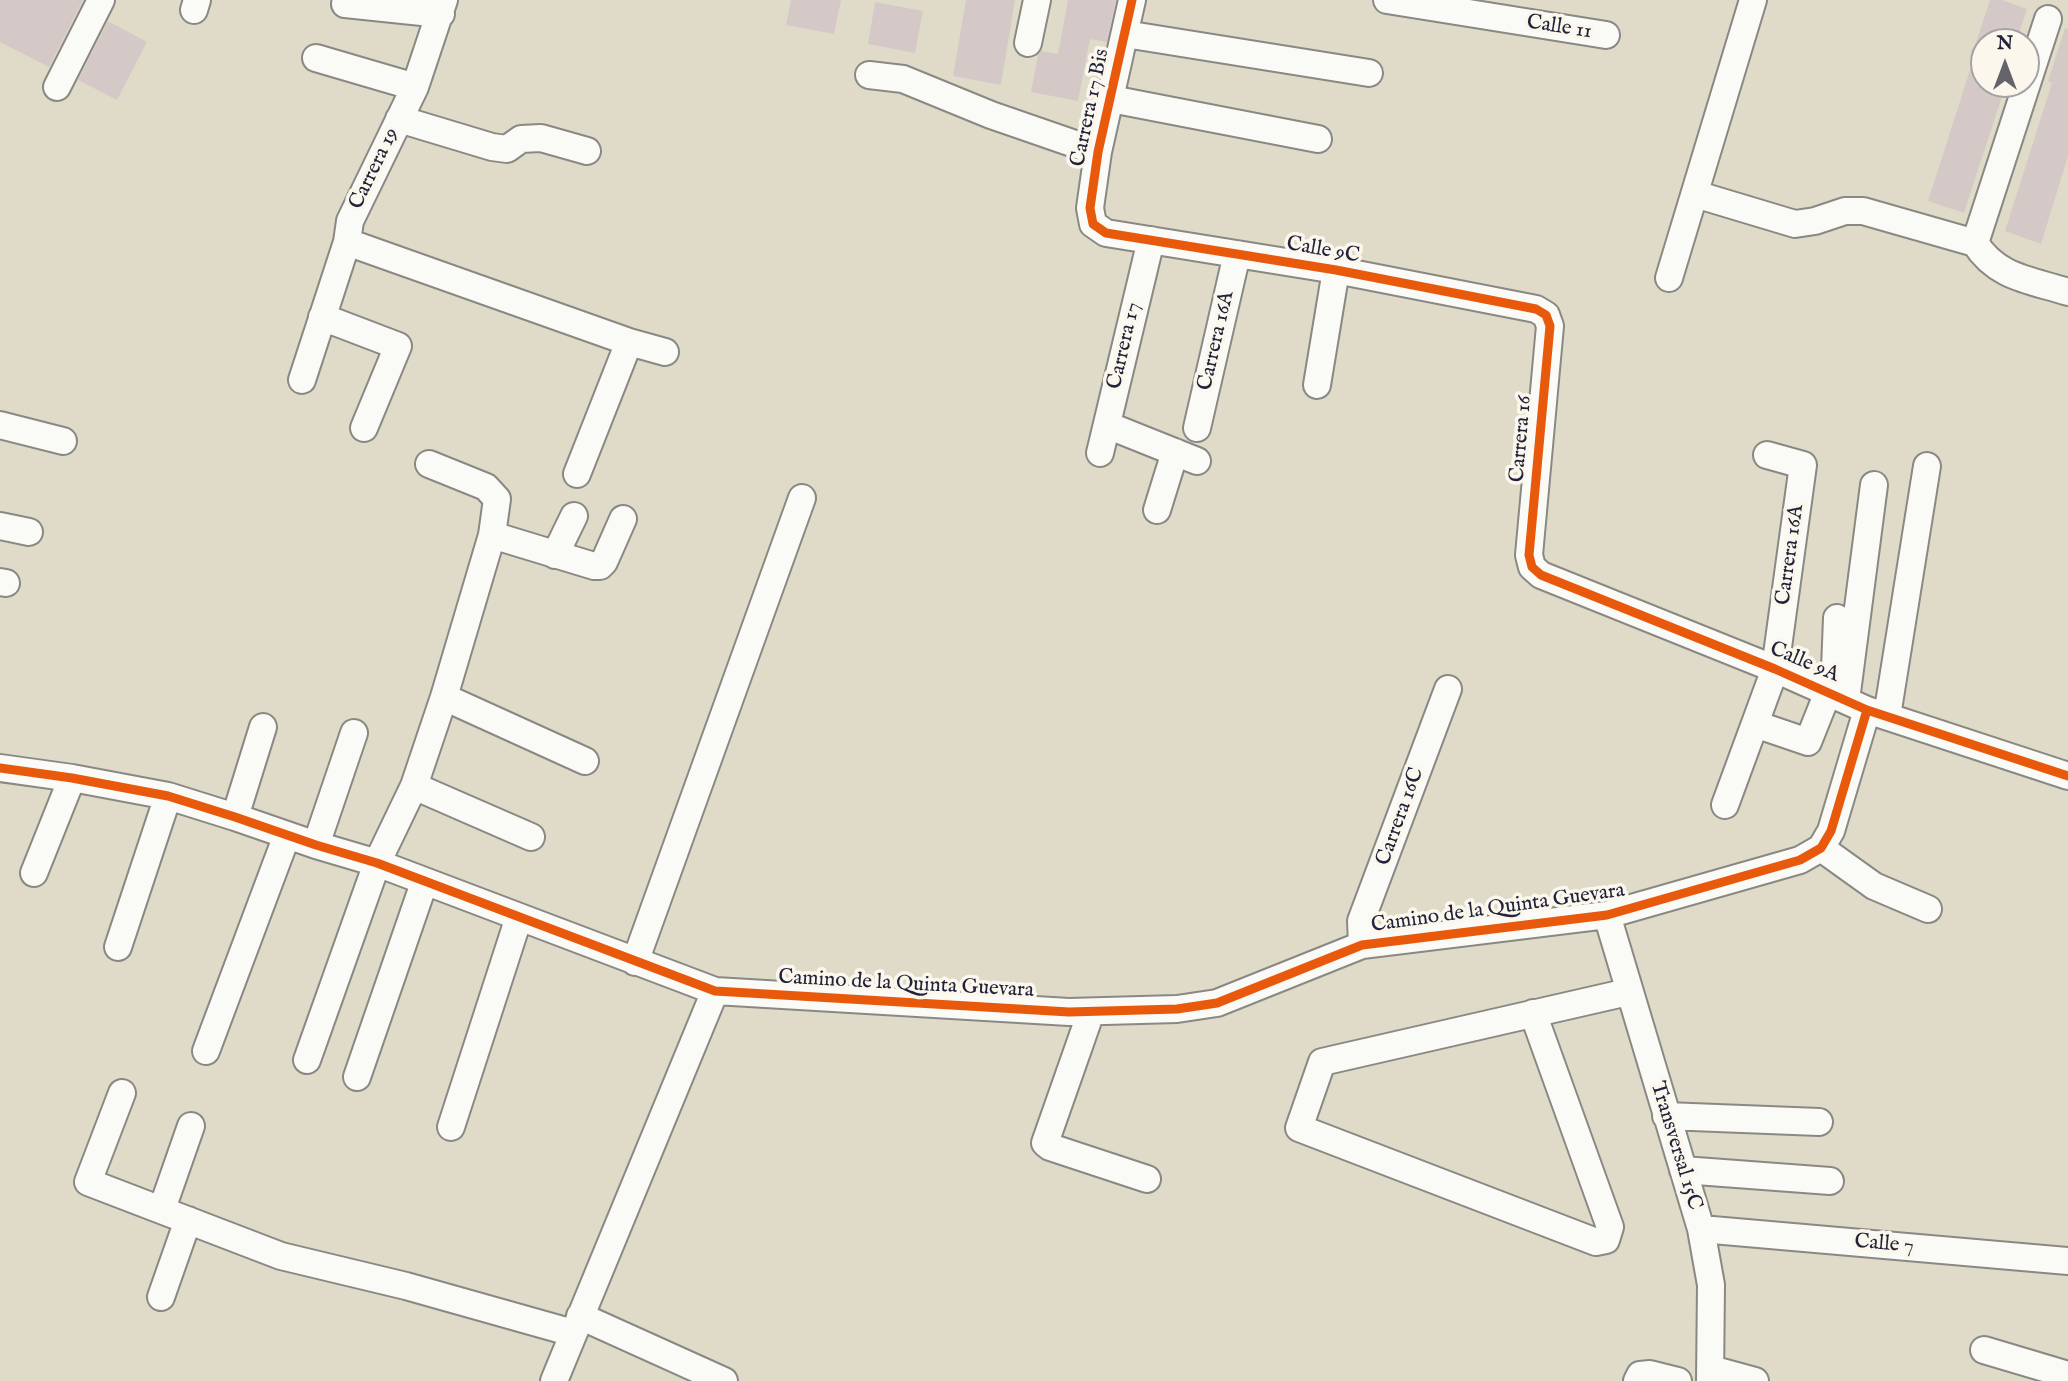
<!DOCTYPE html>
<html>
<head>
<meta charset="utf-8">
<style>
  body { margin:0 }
  #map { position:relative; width:2068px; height:1381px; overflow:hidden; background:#dfdbc8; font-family:"IM FELL English",serif }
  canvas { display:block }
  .north { position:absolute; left:1970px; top:28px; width:70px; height:70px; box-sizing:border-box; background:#fbf7ec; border:2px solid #a4a2a5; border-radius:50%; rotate:0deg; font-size:19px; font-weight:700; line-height:28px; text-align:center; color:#22223b }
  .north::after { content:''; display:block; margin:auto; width:24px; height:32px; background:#64636c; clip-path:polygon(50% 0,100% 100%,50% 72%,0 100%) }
</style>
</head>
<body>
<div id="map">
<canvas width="2068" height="1381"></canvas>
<div class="north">N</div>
</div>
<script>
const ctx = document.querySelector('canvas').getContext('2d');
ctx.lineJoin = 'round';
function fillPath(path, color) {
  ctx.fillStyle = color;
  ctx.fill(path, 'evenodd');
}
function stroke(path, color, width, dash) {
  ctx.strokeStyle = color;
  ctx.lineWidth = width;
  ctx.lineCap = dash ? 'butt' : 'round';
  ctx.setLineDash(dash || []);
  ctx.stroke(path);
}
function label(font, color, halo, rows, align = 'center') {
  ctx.font = font + ' "IM FELL English",serif';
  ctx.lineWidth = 7;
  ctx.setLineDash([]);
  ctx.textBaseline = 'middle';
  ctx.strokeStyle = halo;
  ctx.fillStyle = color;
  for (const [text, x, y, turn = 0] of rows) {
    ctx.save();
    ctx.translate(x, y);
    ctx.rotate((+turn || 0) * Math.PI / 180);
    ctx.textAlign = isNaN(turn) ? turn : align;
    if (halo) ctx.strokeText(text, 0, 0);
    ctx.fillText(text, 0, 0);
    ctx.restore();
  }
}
fillPath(new Path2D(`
  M0 0H83L49 67 0 42Z
  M791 0H841L834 34 786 25Z
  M966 0H1015L1001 85 953 76Z
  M1068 0H1116L1107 42 1090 39 1078 101 1031 92 1038 55 1041 51 1058 54Z
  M1990 0H2002L2027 9 2016 42H1984V84H2006L1964 213 1928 201 1979 42H1976Z
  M875 2 923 11 915 53 868 44Z
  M108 21 147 42 117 100 78 80Z
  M2065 28 2068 29V156L2041 244 2005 231 2052 83 2048 81Z`), '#d5c9c7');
const minor = new Path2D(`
  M1132 0 1098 152 1090 208 1093 224 1106 233 1336 270 1536 309 1546 315 1550 326 1529 555 1532 567 1541 575 1775 669 1867 710 2068 776
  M1387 0 1606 35
  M345 4 441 14
  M194 10 197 0
  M1125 34 1369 73
  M1028 43 1037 0
  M316 58 415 87
  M869 75 903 79 991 115 1098 152
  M57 87 101 0
  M1111 99 1318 139
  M399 119 492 147 507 149 521 139 541 138 587 151
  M1695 194 1795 224 1815 221 1845 211H1863L1975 243C1997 278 2031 280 2068 292
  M347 242 629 342 665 352
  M1975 243 2048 19
  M1669 278 1753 0
  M322 317 398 346 364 428
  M302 380 347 242 350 221 415 87 444 0
  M1317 385 1336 270
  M0 425 63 441
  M1107 425 1197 461
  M1197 428 1237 254
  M1100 453 1151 240
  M577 474 629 342
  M1157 510 1175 452
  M0 526 29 532
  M492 535 594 566H600L604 562 623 519
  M555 555 574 516
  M0 582 6 583
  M1835 669 1837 618
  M444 697 585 761
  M1846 700 1874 485
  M1887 716 1927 466
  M1755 724 1808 742 1828 692
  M0 768 72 778 168 796 235 817 316 845 377 863 715 991 1069 1012 1177 1009 1217 1003 1362 945 1607 915 1800 860 1821 848 1831 831 1867 710
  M414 786 531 837
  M1725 805 1775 669 1803 465 1767 455
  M235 817 263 727
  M316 845 354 733
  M1821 848 1874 886 1928 909
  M34 873 72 778
  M1607 915 1701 1229 1711 1285 1710 1381
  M1362 945 1361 921 1448 689
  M118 947 168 796
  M635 962 802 498
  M1091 1012 1045 1143 1050 1147 1147 1179
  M1533 1013 1610 1227 1606 1240 1596 1242 1299 1128 1322 1062 1628 992
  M206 1051 287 835
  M307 1060 377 863 414 786 444 697 492 535 497 499 486 487 429 464
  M357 1077 424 883
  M122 1093 88 1182 281 1256 406 1286 573 1333
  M1666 1116 1819 1122
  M451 1127 519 917
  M1683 1170 1830 1181
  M162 1209 191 1126
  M1701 1229 2068 1261
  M161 1297 188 1220
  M580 1316 724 1381
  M1984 1350 2068 1375
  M1711 1369 1755 1381
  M554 1381 715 991
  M1637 1381 1640 1375 1650 1374 1678 1381`);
stroke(minor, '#8a8883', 30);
stroke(minor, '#fafaf7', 26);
stroke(new Path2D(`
  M1132 0 1098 152 1090 208 1093 224 1106 233 1336 270 1536 309 1546 315 1550 326 1529 555 1532 567 1541 575 1775 669 1867 710 2068 776
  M0 768 72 778 168 796 235 817 316 845 377 863 715 991 1069 1012 1177 1009 1217 1003 1362 945 1607 915 1800 860 1821 848 1831 831 1867 710`), '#e8590c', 9);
label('21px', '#22223b', '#fbf7ec', [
  ["Calle 11",1559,28,9],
  ["Carrera 17 Bis",1091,108,-78],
  ["Carrera 19",375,169,-64],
  ["Calle 9C",1323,251,10],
  ["Carrera 16A",1217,341,-77],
  ["Carrera 17",1125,346,-77],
  ["Carrera 16",1522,439,-85],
  ["Carrera 16A",1791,555,-82],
  ["Calle 9A",1804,663,23],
  ["Carrera 16C",1401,817,-70],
  ["Camino de la Quinta Guevara",1498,909,-8],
  ["Camino de la Quinta Guevara",906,985,3],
  ["Transversal 15C",1675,1146,73],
  ["Calle 7",1884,1245,5]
]);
</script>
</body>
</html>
